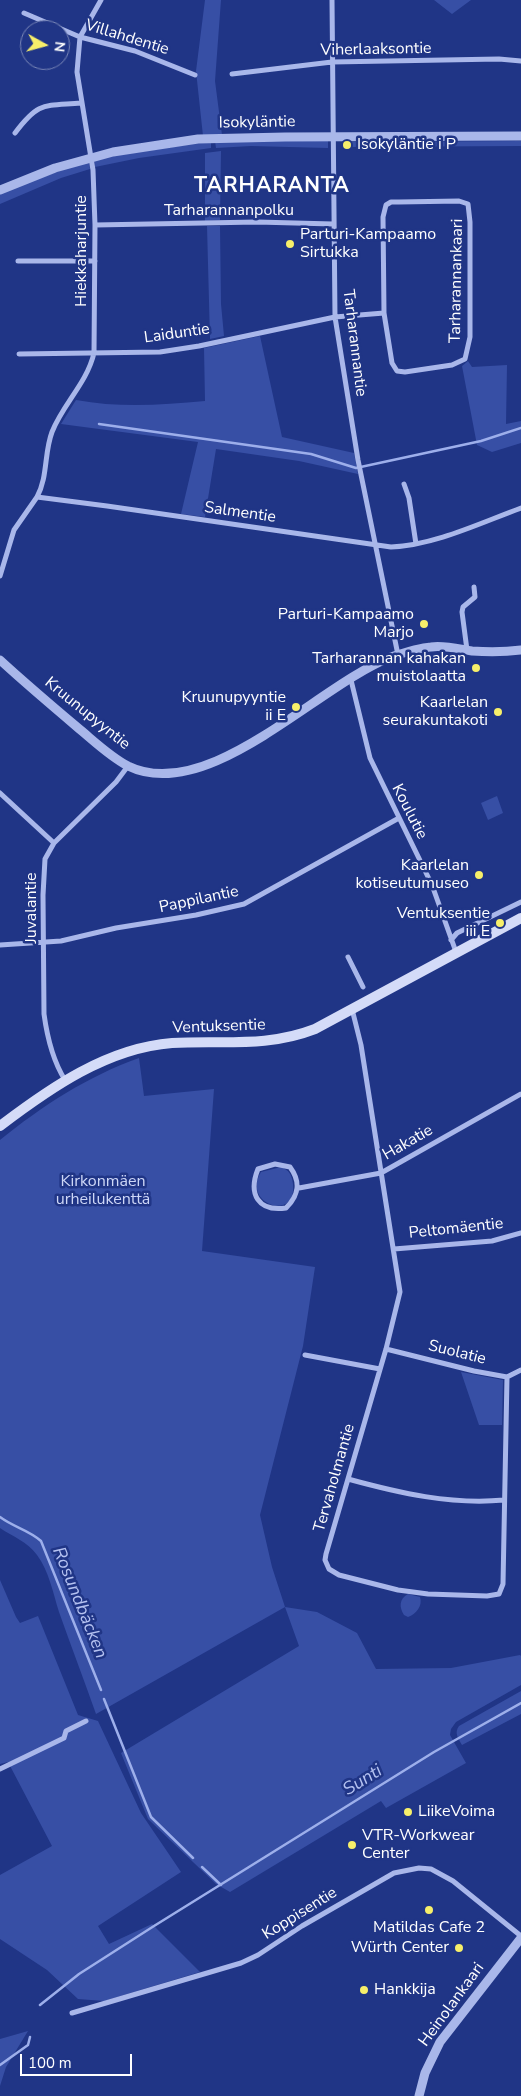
<!DOCTYPE html>
<html>
<head>
<meta charset="utf-8">
<style>
  body { margin:0 }
  #map { position:relative; width:521px; height:2096px; overflow:hidden; background:#203586; font-family:"Nunito Sans",sans-serif }
  canvas { display:block }
  .north { position:absolute; left:20px; top:20px; width:50px; height:50px; box-sizing:border-box; background:#203586; border:1px solid #7986b6; border-radius:50%; rotate:97deg; font-size:14px; font-weight:700; line-height:20px; text-align:center; color:#fff }
  .north::after { content:''; display:block; margin:auto; width:18px; height:22px; background:#f7ef6a; clip-path:polygon(50% 0,100% 100%,50% 72%,0 100%) }
  .scale { position:absolute; left:20px; top:2054px; width:112px; height:22px; box-sizing:border-box; border:2px solid #fff; border-top:0; padding-left:6px; font-size:15px; line-height:18px; white-space:nowrap; color:#fff; -webkit-text-stroke:4px #203586; paint-order:stroke }
</style>
</head>
<body>
<div id="map">
<canvas width="521" height="2096"></canvas>
<div class="north">N</div>
<div class="scale">100 m</div>
</div>
<script>
const ctx = document.querySelector('canvas').getContext('2d');
ctx.lineJoin = 'round';
function fillPath(path, color) {
  ctx.fillStyle = color;
  ctx.fill(path, 'evenodd');
}
function stroke(path, color, width, dash) {
  ctx.strokeStyle = color;
  ctx.lineWidth = width;
  ctx.lineCap = dash ? 'butt' : 'round';
  ctx.setLineDash(dash || []);
  ctx.stroke(path);
}
function label(font, color, halo, rows, align = 'center') {
  ctx.font = font + ' "Nunito Sans",sans-serif';
  ctx.lineWidth = 5;
  ctx.setLineDash([]);
  ctx.textBaseline = 'middle';
  ctx.strokeStyle = halo;
  ctx.fillStyle = color;
  for (const [text, x, y, turn = 0] of rows) {
    ctx.save();
    ctx.translate(x, y);
    ctx.rotate((+turn || 0) * Math.PI / 180);
    ctx.textAlign = isNaN(turn) ? turn : align;
    if (halo) ctx.strokeText(text, 0, 0);
    ctx.fillText(text, 0, 0);
    ctx.restore();
  }
}
fillPath(new Path2D(`
  M205 0H221L215 81 222 135 203 136 196 71Z
  M434 0H471L452 14Z
  M328 139V148L251 146 216 148 215 141Z
  M211 141V148L139 158 95 167 94 159Z
  M521 141V146L343 147V144L349 142Z
  M221 151 220 220 205 221V153Z
  M89 160 90 169 61 178 0 204V193Z
  M207 226H220L221 304 224 336 210 339Z
  M260 336 282 437 354 453 358 474 299 461 216 449 205 517 181 514 198 442 61 424 76 400C119 408 162 405 205 401L204 348Z
  M468 361 472 367 507 365 506 424 521 421V443L492 452 477 445 462 366Z
  M497 796 503 813 488 820 481 803Z
  M139 1058 144 1096 214 1089 202 1251 315 1267 303 1346 260 1515 272 1567 285 1607 317 1612 357 1633 376 1669 451 1668 520 1655 521 1656V1685L456 1722 451 1729 450 1735 466 1763 386 1808 381 1801 230 1892 216 1884 148 1819 121 1753 299 1646 285 1607 96 1714C84 1680 71 1646 59 1612 53 1593 49 1571 37 1555 27 1541 13 1537 0 1528V1140C42 1106 88 1076 139 1058Z
  M281 1167C289 1170 292 1175 293 1184 297 1223 241 1204 261 1172Z
  M461 1372 503 1380 502 1425H479Z
  M0 1580 16 1617 20 1623 38 1616 78 1715 98 1721 141 1813 181 1872 98 1926 109 1944 152 1924 200 1972 104 2001 78 1999 47 1970 0 1939V1875L52 1846 8 1762 0 1764Z
  M408 1594 420 1597C423 1606 416 1614 408 1617L404 1615C399 1607 399 1599 408 1594Z
  M521 1691V1714L462 1745C458 1738 454 1733 459 1726Z
  M28 2031 6 2067 0 2086V2039Z`), '#374fa5');
stroke(new Path2D(`
  M99 424 311 454 356 468 481 441 521 428
  M0 1517C13 1527 29 1530 41 1541L101 1690
  M104 1699 151 1817 193 1858
  M202 1867 221 1885
  M40 2005 79 1974 154 1926 434 1752 521 1703
  M0 2065 28 2045 30 2037`), '#9dafeb', 2.5);
stroke(new Path2D(`
  M332 0 335 317 358 460 398 655
  M24 13 80 37 135 51 195 75
  M232 74 332 62 499 59 521 61
  M15 133C39 101 44 106 81 103
  M95 225 257 222 333 224
  M18 261H95
  M19 354 160 352 199 346 335 317 384 313 383 217 386 205 391 202H399L459 201 468 204 470 222V337L465 359 452 365 405 372 397 371 392 363 384 313
  M404 484 409 498 416 544
  M37 497C48 477 44 453 52 432 63 404 87 383 94 353L95 225 93 170 77 72 80 37 101 0
  M0 576 14 530 37 497 107 506 391 547C435 545 480 523 521 508
  M467 650 462 612 463 607 475 597 474 587
  M351 680 370 758 432 885 456 952
  M0 793 54 843
  M451 940 457 933 521 902
  M0 945 61 941 116 928 196 915 244 904 399 818
  M348 957 363 987
  M352 1009 361 1045 400 1292 386 1349 326 1554 325 1560 329 1569 339 1575 398 1590 428 1594 487 1596 499 1594 503 1584 507 1377
  M65 1080C53 1061 47 1036 44 1014L43 895 45 859 54 843 116 782 128 766
  M275 1164 290 1167C301 1182 299 1195 286 1208 258 1212 248 1194 258 1169Z
  M299 1188 381 1173 521 1094
  M394 1249 492 1241 521 1233
  M386 1349 474 1371 507 1377 521 1370
  M305 1355 380 1369
  M348 1479C399 1493 451 1505 504 1500
  M0 1769 64 1738 66 1731 86 1721
  M72 2013 241 1963 258 1955 302 1926 394 1873 419 1868 431 1869 453 1881 521 1936`), '#a9b7ea', 5);
stroke(new Path2D(`
  M0 190 55 168 113 152 198 139 285 137 521 136
  M0 660C25 683 51 705 77 727 93 740 109 756 128 766 208 805 318 685 391 657 403 653 418 648 431 647 444 645 459 649 472 651 488 652 505 652 521 650
  M419 2096 425 2073 440 2042 521 1938`), '#a9b7ea', 9);
stroke(new Path2D(`
  M0 1126C50 1088 107 1048 172 1043 223 1040 266 1048 315 1029L521 918`), '#d4dbf8', 10);
for (const [x, y, r, color] of [
  [347,145,5,"#f7ef6a"],
  [290,244,5,"#f7ef6a"],
  [424,624,5,"#f7ef6a"],
  [476,668,5,"#f7ef6a"],
  [296,707,5,"#f7ef6a"],
  [498,712,5,"#f7ef6a"],
  [479,875,5,"#f7ef6a"],
  [500,923,5,"#f7ef6a"],
  [408,1812,5,"#f7ef6a"],
  [352,1845,5,"#f7ef6a"],
  [429,1910,5,"#f7ef6a"],
  [459,1948,5,"#f7ef6a"],
  [364,1990,5,"#f7ef6a"]
]) {
  const dot = new Path2D();
  dot.arc(x, y, r, 0, 2 * Math.PI);
  ctx.fillStyle = color;
  ctx.fill(dot);
  stroke(dot, '#203586', 2);
}
label('16px', '#fff', '#203586', [
  ["Villahdentie",127,38,17],
  ["Viherlaaksontie",376,50,-1],
  ["Isokyläntie",257,123,-1],
  ["Tarharannanpolku",229,211],
  ["Hiekkaharjuntie",82,251,-90],
  ["Tarharannankaari",457,281,-89],
  ["Laiduntie",177,334,-8],
  ["Tarharannantie",354,343,83],
  ["Salmentie",240,513,8],
  ["Kruunupyyntie",87,714,39],
  ["Koulutie",409,812,63],
  ["Pappilantie",199,900,-12],
  ["Juvalantie",32,908,-90],
  ["Ventuksentie",219,1027,-2],
  ["Hakatie",408,1143,-30],
  ["Peltomäentie",456,1229,-6],
  ["Suolatie",457,1353,14],
  ["Tervaholmantie",335,1478,-74],
  ["Koppisentie",300,1914,-32],
  ["Heinolankaari",452,2005,-54]
]);
label('16px', '#fff', '#203586', [
  ["Isokyläntie i P",357,145,"left"],
  ["Parturi-Kampaamo",300,235,"left"],
  ["Sirtukka",300,253,"left"],
  ["Parturi-Kampaamo",414,615],
  ["Marjo",414,633],
  ["Tarharannan kahakan",466,659],
  ["muistolaatta",466,677],
  ["Kruunupyyntie",286,698],
  ["ii E",286,716],
  ["Kaarlelan",488,703],
  ["seurakuntakoti",488,721],
  ["Kaarlelan",469,866],
  ["kotiseutumuseo",469,884],
  ["Ventuksentie",490,914],
  ["iii E",490,932],
  ["LiikeVoima",418,1812,"left"],
  ["VTR-Workwear",362,1836,"left"],
  ["Center",362,1854,"left"],
  ["Matildas Cafe 2",429,1928,"center"],
  ["Würth Center",449,1948],
  ["Hankkija",374,1990,"left"]
], 'right');
label('16px', '#ced7f7', '#203586', [
  ["Kirkonmäen",103,1182],
  ["urheilukenttä",103,1200]
]);
label('italic 18px', '#b5c2f1', '#203586', [
  ["Rosundbäcken",79,1603,68],
  ["Sunti",363,1781,-32]
]);
ctx.letterSpacing = '1px';
label('bold 21px', '#fff', '#203586', [
  ["TARHARANTA",272,187]
]);
ctx.letterSpacing = '0px';
</script>
</body>
</html>
